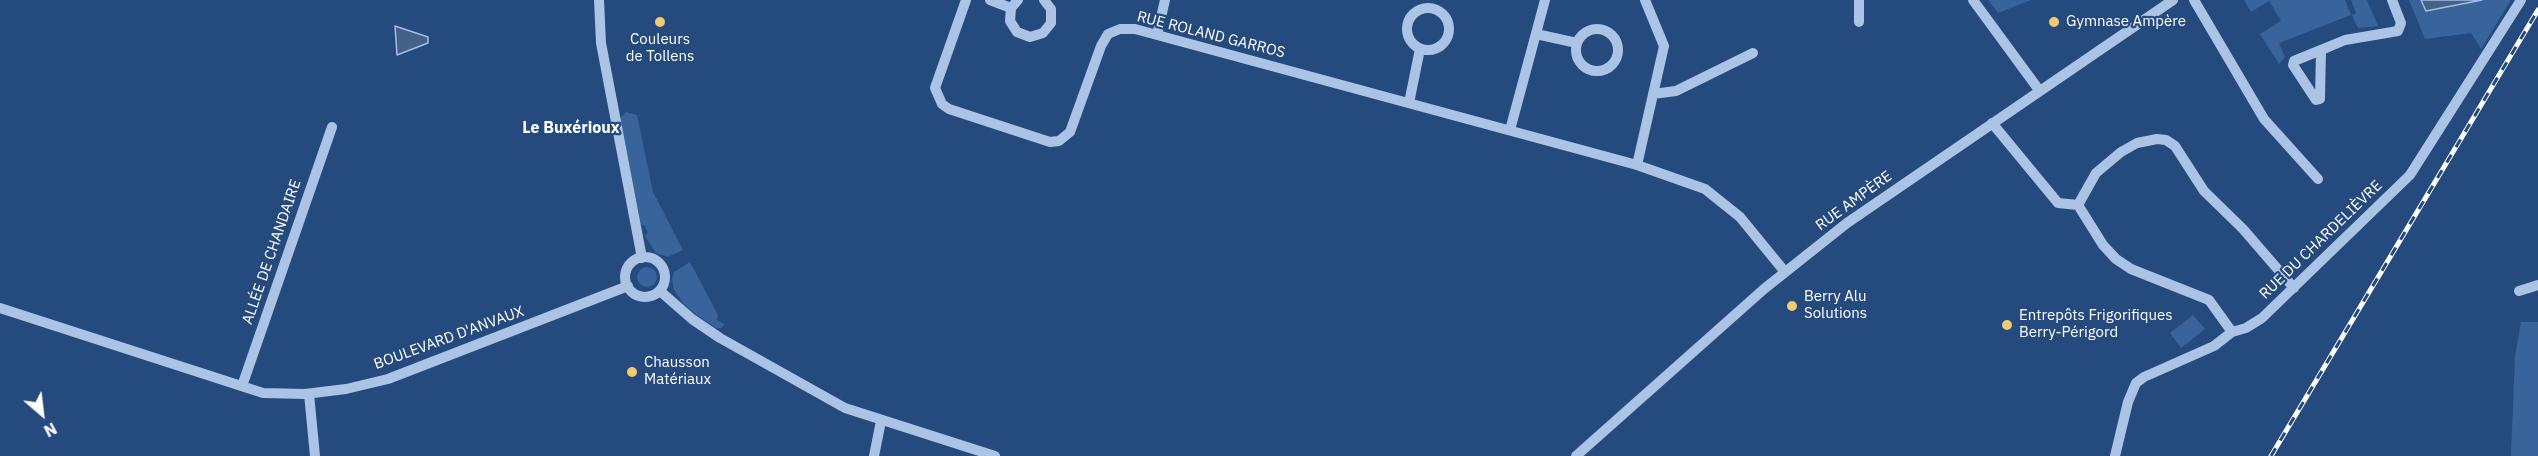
<!DOCTYPE html>
<html>
<head>
<meta charset="utf-8">
<style>
  body { margin:0 }
  #map { position:relative; width:2538px; height:456px; overflow:hidden; background:#254a7e; font-family:"IBM Plex Sans",sans-serif }
  canvas { display:block }
  .north { position:absolute; left:12px; top:384px; width:60px; height:60px; -webkit-text-stroke:4px #254a7e; paint-order:stroke; rotate:152deg; font-size:16px; font-weight:700; line-height:24px; text-align:center; color:#fff }
  .north::after { content:''; display:block; margin:auto; width:21px; height:27px; background:#fff; clip-path:polygon(50% 0,100% 100%,50% 72%,0 100%) }
</style>
</head>
<body>
<div id="map">
<canvas width="2538" height="456"></canvas>
<div class="north">N</div>
</div>
<script>
const c = document.querySelector('canvas').getContext('2d');
c.lineJoin = 'round';
function fillPath(path, color) { c.fillStyle = color; c.fill(path, 'evenodd'); }
const shape = rows => new Path2D(rows.map(r => 'M' + r).join(''));
function strokePath(path, color, width, dash) { c.strokeStyle = color; c.lineWidth = width; c.lineCap = dash ? 'butt' : 'round'; c.setLineDash(dash || []); c.stroke(path); }
function drawText(font, color, halo, rows, align = 'center') {
  c.font = font + ' "IBM Plex Sans",sans-serif'; c.lineWidth = 4.5; c.setLineDash([]); c.textBaseline = 'middle'; c.strokeStyle = halo; c.fillStyle = color; for (const [text, x, y, turn = 0] of rows) {
    c.save(); c.translate(x, y); c.rotate((+turn || 0) * Math.PI / 180); c.textAlign = isNaN(turn) ? turn : align; if (halo) c.strokeText(text, 0, 0); c.fillText(text, 0, 0); c.restore();
  }
}
const green = shape([
  [1988,0,2031,0,1998,13],
  [2244,0,2345,0,2351,15,2279,43,2285,57,2279,64,2260,34,2281,21,2269,1,2251,12],
  [2351,0,2367,0,2378,26,2358,28,2352,15,2356,13],
  [2409,0,2511,0,2481,49,2471,33,2425,39],
  [626,112,637,115,653,192,683,250,668,257,656,253,645,236,648,233,645,226,641,224,620,118],
  [690,262,718,315,717,320,724,324,722,328,716,328,694,313,683,303,674,290,672,279,674,272],
  '637 277a10 10 0 1 1 20 0a10 10 0 1 1-20 0Z',
  [2193,315,2205,329,2181,348,2170,333],
  [2521,322,2538,322,2538,456,2511,456,2515,356]
]);
const water = shape([
  [2421,0,2482,0,2426,11,2421,0],
  [395,26,428,37,428,43,397,55,395,26]
]);
const minor = shape([
  [599,0,601,43,642,258],
  [966,0,935,88,942,104,949,109,1050,142,1059,141,1070,132,1101,46,1108,34,1120,29,1135,29,1637,165,1705,189,1740,217,1785,272],
  [990,0,1011,8],
  [1018,0,1011,8,1010,21,1017,32,1030,37,1043,33,1051,23,1051,9,1044,0],
  [1973,0,2039,90],
  [2194,0,2264,119,2318,179],
  '1407 29a21 21 0 1 1 42 0a21 21 0 1 1-42 0Z',
  [1859,22,1859,0],
  '1576 50a21 21 0 1 1 42 0a21 21 0 1 1-42 0Z',
  [1536,34,1577,43],
  [1157,35,1165,0],
  [2321,50,2320,99,2316,100,2293,65,2294,61,2321,50,2345,40,2398,31,2401,23,2392,0],
  [1653,94,1676,91,1753,53],
  [1409,103,1420,49],
  [1992,123,2058,203,2078,205],
  [1510,130,1545,0],
  [1637,165,1664,46,1645,0],
  '625 277a20 20 0 1 1 40 0a20 20 0 1 1-40 0Z',
  [660,291,692,319,720,338,845,408,995,456],
  [2519,291,2538,285],
  [0,308,263,393,305,394,346,389,388,379,628,286],
  [2232,332,2209,300,2131,269,2116,259,2103,245,2078,205,2096,173,2121,152,2137,143,2157,139,2166,140,2175,146,2204,191,2243,229,2294,288],
  [242,386,332,127],
  [309,394,315,456],
  [874,456,881,421],
  [1576,456,1764,289,1847,223,2173,0],
  [2115,456,2128,402,2136,383,2144,377,2214,346,2232,332,2246,328,2262,318,2410,175,2521,0]
]);
const rail = shape([
  [2271,456,2538,10]
]);
const markers = [
  [660,22,6,"#efcc70"],
  [2054,22,6,"#efcc70"],
  [1792,306,6,"#efcc70"],
  [2007,325,6,"#efcc70"],
  [632,372,6,"#efcc70"]
];
const poiNames = [
  ["Gymnase Ampère",2066,22],
  ["Couleurs",660,40,"center"],
  ["de Tollens",660,57,"center"],
  ["Berry Alu",1804,297],
  ["Solutions",1804,314],
  ["Entrepôts Frigorifiques",2019,316],
  ["Berry-Périgord",2019,333],
  ["Chausson",644,363],
  ["Matériaux",644,380]
];
const streetNames = [
  ["RUE ROLAND GARROS",1211,35,14],
  ["RUE AMPÈRE",1854,201,-36],
  ["RUE DU CHARDELIÈVRE",2321,240,-44],
  ["ALLÉE DE CHANDAIRE",272,252,-71],
  ["BOULEVARD D'ANVAUX",449,338,-20]
];
const neighbourhoodNames = [
  ["Le Buxérioux",571,128]
];
fillPath(green, '#39649b');
fillPath(water, '#466186');
strokePath(water, '#9fbfe6', 1.5);
strokePath(minor, '#abc4e5', 10);
strokePath(rail, '#fff', 5);
strokePath(rail, '#254a7e', 3, [9]);
for (const [x, y, r, color] of markers) { const dot = new Path2D(); dot.arc(x, y, r, 0, 2 * Math.PI); c.fillStyle = color; c.fill(dot); strokePath(dot, '#254a7e', 2); }
drawText('15px', '#fff', '#254a7e', poiNames, 'left');
drawText('15px', '#fff', '#254a7e', streetNames);
drawText('bold 16px', '#fff', '#254a7e', neighbourhoodNames);
</script>
</body>
</html>
